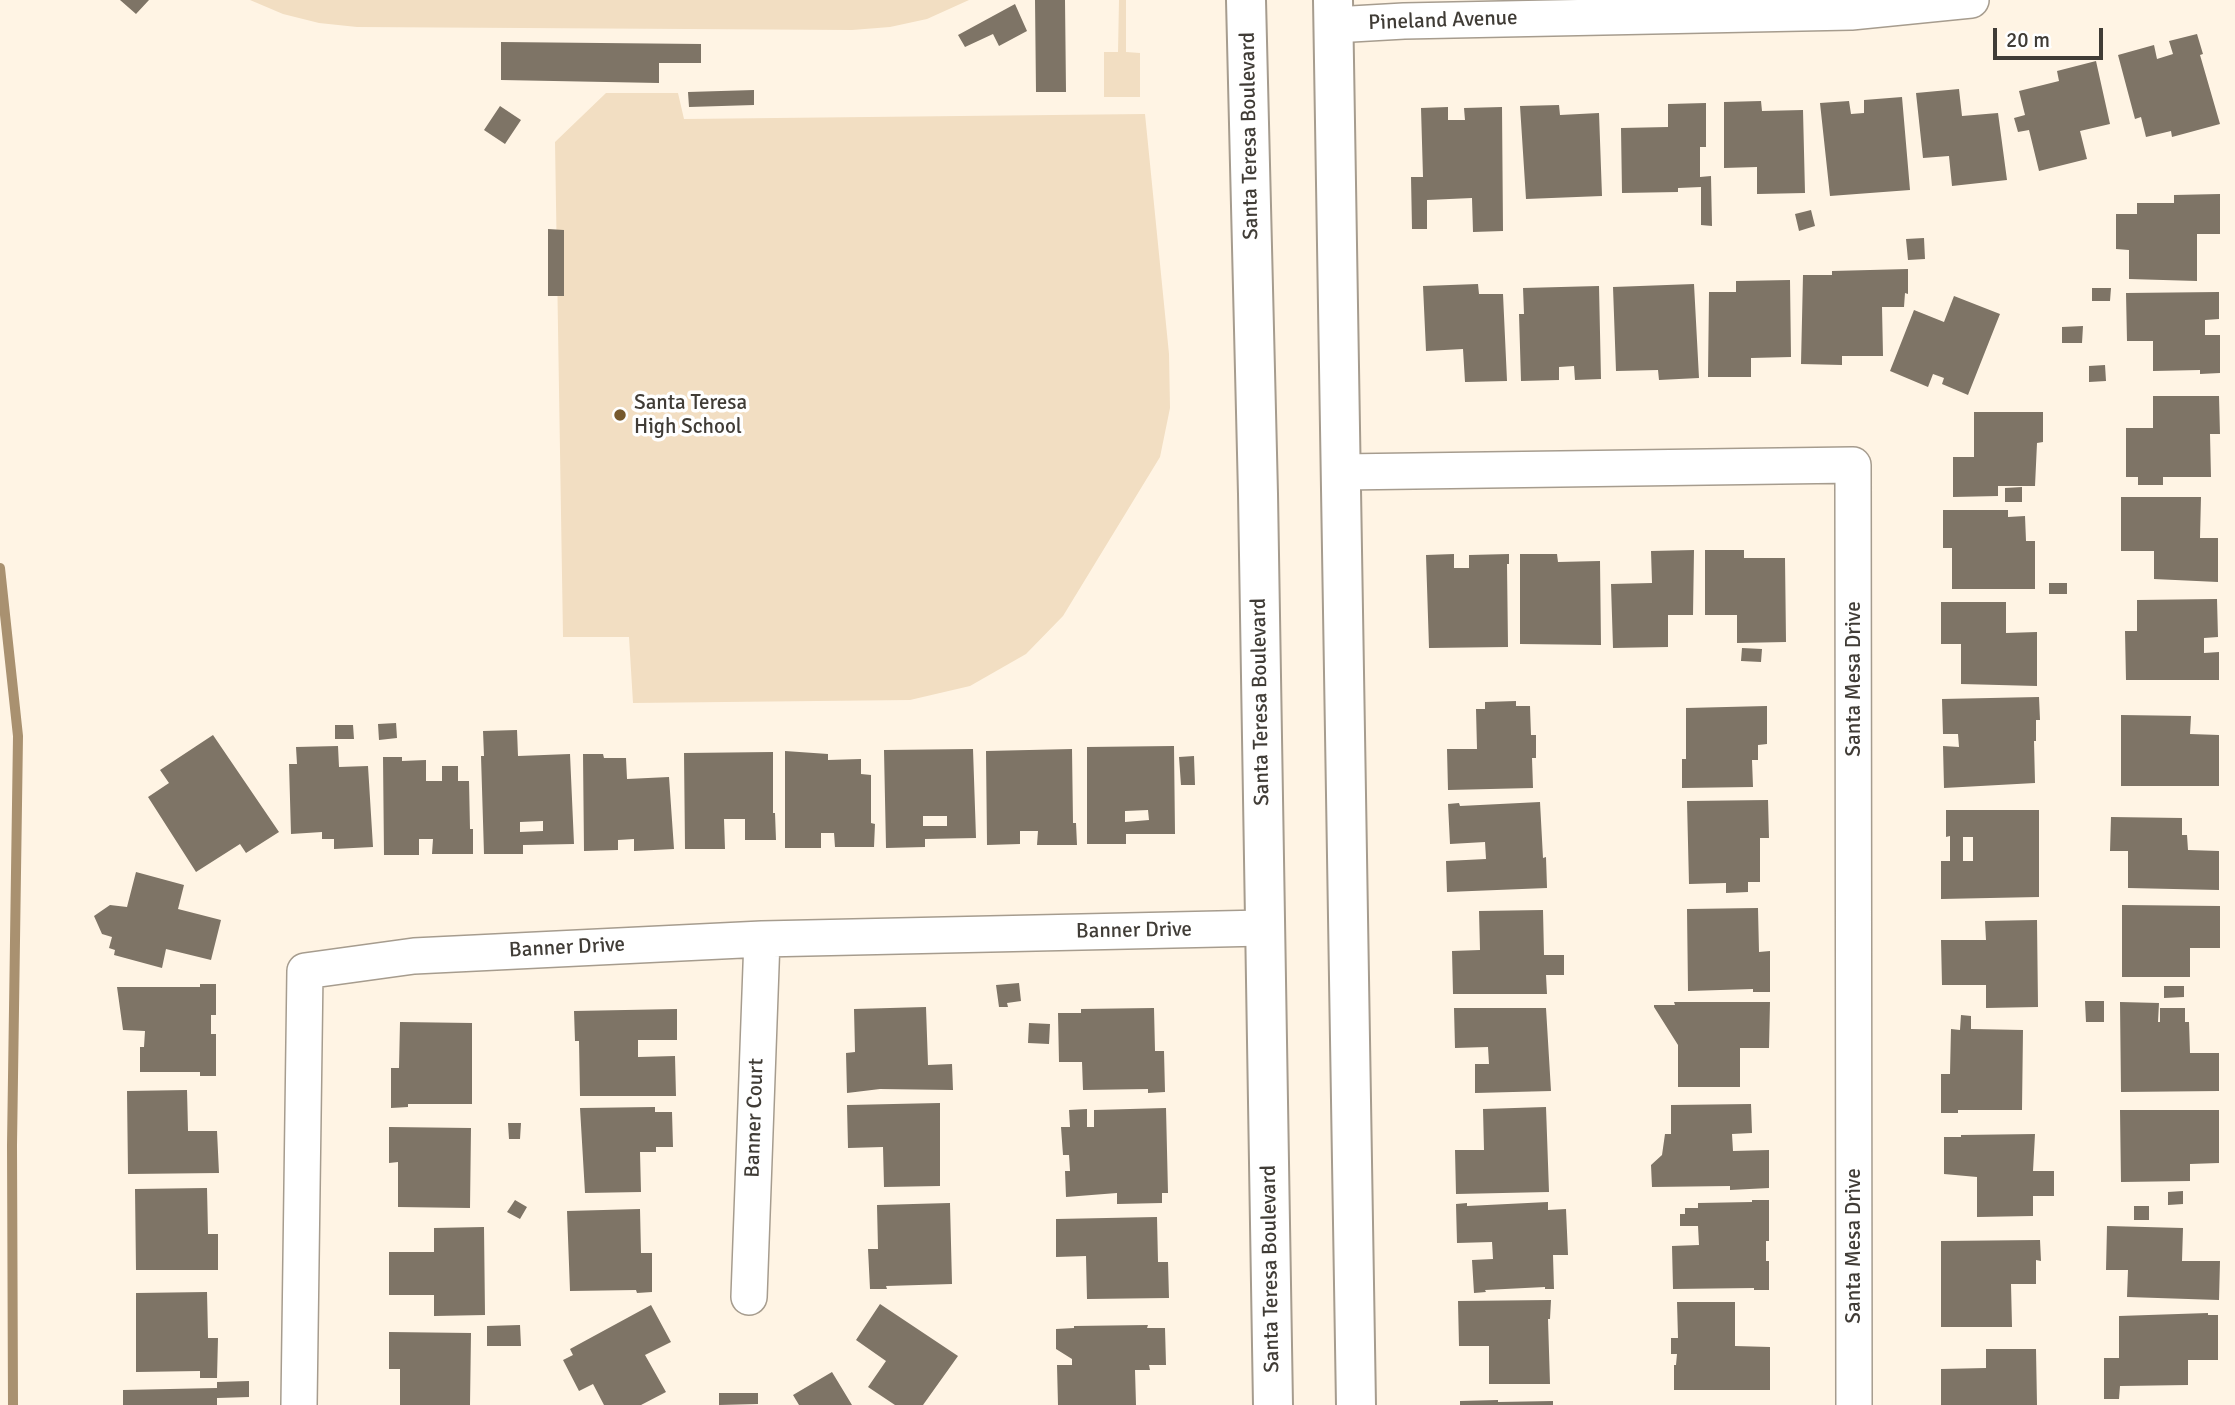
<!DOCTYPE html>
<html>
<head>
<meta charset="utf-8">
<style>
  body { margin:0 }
  #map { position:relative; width:2235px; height:1405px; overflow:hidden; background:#fff4e4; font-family:Signika,sans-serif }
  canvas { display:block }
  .scale { position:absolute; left:1993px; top:28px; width:110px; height:32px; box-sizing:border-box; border:4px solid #403c36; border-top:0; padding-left:9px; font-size:21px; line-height:24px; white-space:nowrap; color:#403c36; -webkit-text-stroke:5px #fff; paint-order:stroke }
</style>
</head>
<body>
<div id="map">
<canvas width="2235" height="1405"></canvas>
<div class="scale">20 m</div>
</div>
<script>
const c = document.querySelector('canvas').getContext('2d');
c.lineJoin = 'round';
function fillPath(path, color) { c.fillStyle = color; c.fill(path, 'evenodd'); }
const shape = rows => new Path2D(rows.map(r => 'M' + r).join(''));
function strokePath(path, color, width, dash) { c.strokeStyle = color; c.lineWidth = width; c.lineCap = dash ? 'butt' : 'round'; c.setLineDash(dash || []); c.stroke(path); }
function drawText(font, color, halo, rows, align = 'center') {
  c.font = font + ' Signika,sans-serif'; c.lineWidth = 7; c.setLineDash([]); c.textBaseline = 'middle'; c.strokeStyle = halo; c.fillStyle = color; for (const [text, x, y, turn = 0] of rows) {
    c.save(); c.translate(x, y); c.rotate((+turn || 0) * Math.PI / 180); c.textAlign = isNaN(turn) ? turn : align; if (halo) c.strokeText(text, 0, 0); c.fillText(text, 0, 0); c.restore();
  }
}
const green = shape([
  [250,0,969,0,927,19,890,27,852,30,357,27,319,23,283,14],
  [1119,0,1126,0,1126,52,1140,53,1140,97,1104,97,1104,52,1118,52],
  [606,93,678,93,684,119,1145,114,1169,354,1170,408,1160,457,1063,616,1026,654,970,686,910,700,633,703,629,637,563,637,555,142]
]);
const stream = shape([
  [0,568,18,736,12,1145,13,1405]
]);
const building = shape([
  [120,0,149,0,136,14],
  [1035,0,1065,0,1066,92,1036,92],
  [1015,4,1027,31,999,46,993,34,965,47,958,35],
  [2197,34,2203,54,2200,55,2220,124,2172,137,2171,131,2146,137,2141,117,2135,119,2118,55,2154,45,2157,59,2173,54,2169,41],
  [501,42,701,44,701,63,659,63,659,83,501,80],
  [2096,61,2110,124,2080,131,2087,159,2039,171,2029,130,2018,132,2014,118,2025,115,2019,91,2059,81,2057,71],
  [1959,89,1962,116,1998,113,2007,180,1952,186,1949,156,1923,158,1916,93],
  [754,90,754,105,689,107,688,92],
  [1902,97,1910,190,1830,196,1820,103,1849,101,1851,114,1864,113,1864,100],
  [1761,101,1762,111,1803,110,1805,193,1757,194,1757,167,1724,168,1724,102],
  [1706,103,1706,147,1700,147,1700,177,1711,176,1712,226,1701,225,1701,187,1678,188,1678,192,1622,193,1621,128,1668,127,1668,104],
  [1559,105,1560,115,1599,113,1602,196,1526,199,1520,106],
  [500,106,521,120,505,144,484,130],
  [1448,107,1448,120,1465,120,1464,108,1502,107,1503,231,1473,232,1472,198,1427,200,1427,229,1412,229,1411,177,1423,177,1421,108],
  [2220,194,2220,234,2197,234,2197,281,2129,279,2129,250,2116,249,2116,214,2137,214,2137,203,2174,203,2174,195],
  [1811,210,1815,226,1799,231,1795,214],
  [548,229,564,230,564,296,548,296],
  [1924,238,1925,259,1908,260,1906,239],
  [1908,269,1908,294,1905,293,1904,307,1882,307,1883,356,1842,356,1842,365,1801,364,1803,275,1832,275,1832,271],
  [1790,280,1791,357,1751,358,1751,377,1708,377,1709,292,1736,292,1736,281],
  [1478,284,1479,294,1503,294,1507,381,1465,382,1463,349,1426,351,1423,286],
  [1694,284,1699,378,1659,380,1658,370,1616,371,1613,287],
  [1599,286,1601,379,1575,380,1574,366,1559,367,1559,380,1521,381,1519,314,1524,314,1523,288],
  [2092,288,2111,288,2110,301,2092,301],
  [2219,292,2219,319,2205,320,2205,335,2220,335,2220,373,2200,374,2200,370,2153,371,2153,341,2127,341,2126,293],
  [1954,296,2000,314,1968,395,1942,384,1944,378,1933,374,1928,387,1890,371,1914,310,1944,322],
  [2083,326,2082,343,2062,343,2062,327],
  [2105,365,2106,381,2089,382,2089,366],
  [2153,396,2219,396,2220,434,2210,434,2211,477,2163,477,2163,485,2138,485,2138,477,2126,477,2126,428,2153,428],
  [1974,412,2043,412,2043,442,2037,443,2035,486,1998,486,1998,496,1953,497,1953,457,1974,457],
  [2022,487,2022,502,2005,502,2005,488],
  [2121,497,2201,497,2200,538,2218,538,2218,582,2154,579,2154,551,2121,551],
  [1943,510,2008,510,2008,517,2025,516,2026,541,2035,541,2035,589,1952,589,1952,548,1943,548],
  [1694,550,1693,615,1668,615,1668,647,1613,648,1611,584,1652,583,1651,551],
  [1705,550,1744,550,1744,558,1785,558,1786,642,1737,643,1737,615,1705,615],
  [1454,554,1454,568,1469,568,1469,555,1509,554,1509,564,1507,564,1508,647,1429,648,1426,555],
  [1520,554,1557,554,1558,562,1600,561,1601,645,1520,644],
  [2049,583,2067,583,2067,594,2049,594],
  [2217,599,2218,637,2204,638,2204,653,2219,652,2219,680,2126,680,2125,631,2137,631,2137,600],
  [1941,602,2006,602,2006,633,2037,632,2037,686,1961,684,1961,644,1941,644],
  [1742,648,1762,649,1761,662,1741,661],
  [2039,697,2040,720,2036,720,2036,741,2034,741,2035,783,1944,788,1943,746,1959,747,1958,734,1943,734,1942,699],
  [1516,701,1516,706,1530,706,1531,735,1536,735,1536,758,1532,758,1533,788,1448,790,1447,749,1477,749,1476,709,1485,709,1485,702],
  [1767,706,1767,744,1758,745,1758,760,1752,760,1753,787,1682,788,1682,759,1686,759,1686,708],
  [2121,715,2191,716,2190,734,2219,735,2219,786,2121,786],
  [396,723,397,738,379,740,378,724],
  [335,725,353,725,354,739,335,739],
  [517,730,518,756,570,754,574,844,523,845,523,854,484,854,481,756,484,756,483,731],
  [543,821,543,831,520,832,520,822],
  [213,735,279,832,246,853,240,844,196,872,148,797,169,783,160,770],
  [338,746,339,767,368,766,373,847,334,849,334,839,322,839,322,832,291,834,289,764,297,764,296,747],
  [1174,746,1175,834,1126,834,1126,844,1087,844,1087,747],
  [1148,810,1149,820,1125,822,1125,811],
  [973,749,976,838,925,839,925,847,886,848,884,750],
  [923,816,947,816,947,826,923,826],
  [1072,749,1073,823,1076,823,1077,845,1037,845,1038,831,1020,831,1020,844,987,845,986,751],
  [785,751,828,754,828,760,861,759,861,774,871,775,871,823,875,824,874,847,835,847,834,833,821,833,821,848,785,848],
  [773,752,773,813,775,813,776,840,745,840,745,819,724,819,725,849,685,849,684,753],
  [583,754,603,754,604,758,626,758,627,779,669,777,674,849,634,851,634,839,618,840,618,850,584,851],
  [1194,756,1195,785,1181,785,1179,757],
  [383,757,402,757,402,761,426,760,426,781,442,781,442,766,458,766,458,781,469,781,470,829,473,829,473,854,432,854,433,839,419,839,419,855,384,855],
  [1768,800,1769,838,1760,838,1760,882,1748,882,1748,892,1726,893,1726,883,1689,884,1687,801],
  [1540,802,1543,858,1546,857,1547,888,1447,892,1446,861,1486,859,1485,842,1450,844,1448,804,1459,803,1460,806],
  [1946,810,2039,810,2039,897,1941,899,1941,861,1950,861,1950,836,1946,837],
  [1963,837,1973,837,1973,861,1963,861],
  [2111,817,2182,818,2182,835,2187,835,2188,850,2219,851,2219,890,2128,888,2128,851,2110,851],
  [136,872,184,885,178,909,221,920,211,960,166,949,162,968,114,955,115,950,109,948,112,937,102,934,94,916,110,905,127,907],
  [2122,905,2220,906,2220,948,2190,948,2190,977,2122,977],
  [1758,908,1759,952,1770,951,1770,992,1753,992,1753,989,1688,991,1687,909],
  [1543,910,1544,955,1564,955,1564,975,1546,975,1547,994,1453,994,1452,951,1480,950,1479,911],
  [2037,920,2038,1007,1986,1008,1986,985,1942,985,1941,940,1986,940,1985,921],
  [1019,983,1021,1001,1007,1003,1008,1007,999,1007,996,985],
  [200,984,216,984,216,1015,211,1015,211,1034,216,1034,216,1076,200,1076,200,1072,140,1072,140,1047,144,1047,145,1031,123,1030,117,987,200,987],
  [2164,986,2184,986,2184,997,2164,998],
  [2085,1001,2104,1001,2104,1022,2086,1022],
  [1674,1002,1770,1002,1769,1048,1740,1048,1740,1087,1678,1087,1678,1045,1654,1007,1654,1005,1675,1005],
  [2120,1002,2159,1003,2158,1022,2160,1022,2160,1008,2185,1008,2185,1022,2189,1022,2190,1053,2219,1053,2219,1091,2121,1092],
  [926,1007,928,1065,952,1064,953,1090,880,1089,847,1093,846,1053,855,1052,854,1009],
  [1154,1008,1155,1051,1164,1051,1165,1092,1148,1093,1148,1089,1083,1090,1082,1062,1059,1062,1058,1013,1081,1013,1081,1009],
  [1454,1008,1546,1008,1551,1091,1475,1093,1475,1064,1489,1064,1488,1047,1455,1048],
  [677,1009,677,1040,638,1040,638,1057,675,1056,676,1096,580,1096,579,1041,575,1041,574,1011],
  [1961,1015,1971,1016,1971,1029,2023,1030,2022,1110,1958,1110,1958,1113,1941,1113,1941,1074,1950,1074,1951,1029,1960,1030],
  [400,1022,472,1023,472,1104,408,1104,408,1107,391,1108,391,1068,399,1068],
  [1029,1023,1050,1024,1049,1044,1028,1043],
  [187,1090,188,1131,217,1131,219,1173,128,1174,127,1091],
  [940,1103,940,1186,884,1187,883,1147,848,1148,847,1105],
  [1751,1104,1752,1133,1732,1134,1733,1151,1769,1150,1769,1188,1730,1190,1730,1186,1652,1187,1651,1165,1662,1155,1665,1134,1671,1134,1671,1105],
  [655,1107,655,1112,672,1112,673,1147,656,1147,656,1152,640,1152,641,1192,585,1193,580,1108],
  [1546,1107,1549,1192,1456,1194,1455,1150,1484,1150,1483,1109],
  [1166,1108,1168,1193,1162,1193,1162,1203,1117,1204,1117,1193,1066,1197,1065,1171,1070,1171,1069,1155,1063,1155,1061,1127,1070,1127,1069,1110,1087,1109,1087,1127,1094,1127,1094,1110],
  [2120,1110,2219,1110,2219,1163,2190,1164,2190,1181,2121,1182],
  [508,1123,521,1123,520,1139,509,1139],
  [389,1127,471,1128,470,1208,398,1207,398,1162,389,1163],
  [2035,1134,2033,1171,2054,1171,2054,1196,2033,1196,2033,1216,1977,1217,1977,1177,1944,1174,1944,1137,1961,1137,1961,1135],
  [207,1188,208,1234,218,1234,218,1270,136,1270,135,1189],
  [2183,1191,2183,1204,2168,1205,2168,1192],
  [515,1200,527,1207,520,1219,507,1212],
  [1752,1200,1769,1200,1769,1241,1766,1241,1766,1261,1769,1261,1769,1290,1754,1290,1754,1288,1673,1289,1672,1246,1699,1245,1698,1226,1680,1226,1680,1214,1685,1214,1685,1208,1698,1208,1698,1203,1752,1202],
  [1548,1202,1548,1210,1566,1209,1568,1255,1553,1255,1554,1289,1545,1289,1545,1287,1485,1290,1486,1292,1474,1293,1472,1260,1493,1259,1492,1242,1457,1243,1456,1204,1467,1203,1467,1206],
  [950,1203,952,1284,886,1286,887,1289,870,1289,868,1249,878,1249,877,1205],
  [2134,1206,2149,1206,2149,1220,2134,1220],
  [640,1209,641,1253,652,1253,652,1292,637,1293,636,1290,570,1291,567,1211],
  [1157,1217,1158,1262,1168,1262,1169,1298,1087,1299,1086,1256,1056,1257,1056,1219],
  [2107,1226,2183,1228,2182,1261,2220,1261,2219,1300,2127,1297,2128,1270,2106,1270],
  [484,1227,485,1315,434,1316,434,1295,389,1295,389,1252,434,1252,434,1228],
  [2040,1240,2041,1261,2036,1260,2036,1284,2011,1284,2012,1327,1941,1327,1941,1241],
  [207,1292,208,1338,218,1338,217,1378,200,1378,200,1371,136,1372,136,1293],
  [1551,1300,1550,1319,1548,1319,1550,1384,1489,1384,1489,1346,1459,1346,1458,1301],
  [1677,1302,1735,1302,1735,1346,1770,1347,1770,1390,1674,1390,1674,1365,1676,1365,1677,1354,1671,1354,1671,1338,1678,1338],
  [880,1304,958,1356,923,1405,895,1405,868,1387,886,1361,856,1340],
  [651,1305,671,1342,645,1355,666,1392,641,1405,604,1405,593,1384,579,1391,563,1360,573,1355,570,1349],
  [2208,1313,2208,1315,2218,1315,2218,1360,2188,1360,2188,1385,2120,1386,2119,1399,2104,1399,2104,1358,2119,1358,2119,1316],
  [520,1325,521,1346,487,1346,487,1326],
  [1148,1325,1147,1328,1165,1328,1166,1365,1149,1365,1150,1370,1135,1370,1136,1405,1058,1405,1057,1365,1072,1365,1072,1359,1056,1349,1056,1329,1074,1328,1074,1326],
  [389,1332,471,1333,470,1405,400,1405,400,1369,389,1369],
  [1986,1349,2036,1349,2037,1405,1941,1405,1941,1369,1986,1368],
  [832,1372,852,1405,799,1405,793,1395],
  [249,1381,249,1397,217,1398,217,1405,123,1405,123,1390,217,1388,217,1382],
  [719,1393,758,1393,758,1404,719,1405],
  [1498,1400,1498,1402,1553,1401,1553,1405,1460,1405,1460,1401]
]);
const street = shape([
  [1334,25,1404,21,1851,12,1971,0],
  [1341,472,1853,465,1854,1405],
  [749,1297,762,939],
  [299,1405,305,971,414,956,762,939,1264,928]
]);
const secondary = shape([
  [1246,0,1258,494,1273,1405],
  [1333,0,1356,1405]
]);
const markers = [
  [620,415,7,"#76592d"]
];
const streetNames = [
  ["Pineland Avenue",1443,21,-2],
  ["Santa Teresa Boulevard",1250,136,-91],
  ["Santa Mesa Drive",1854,679,-90],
  ["Santa Teresa Boulevard",1261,702,-91],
  ["Banner Drive",1134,931,-1],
  ["Banner Drive",567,948,-3],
  ["Banner Court",755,1118,-88],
  ["Santa Mesa Drive",1854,1246,-90],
  ["Santa Teresa Boulevard",1271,1269,-91]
];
const poiNames = [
  ["Santa Teresa",634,403],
  ["High School",634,427]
];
fillPath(green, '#f2dec2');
strokePath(stream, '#a99170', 10);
fillPath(building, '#7e7466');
strokePath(street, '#a69c8e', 38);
strokePath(secondary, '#a69c8e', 42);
strokePath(street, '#fff', 35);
strokePath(secondary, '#fff', 38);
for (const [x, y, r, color] of markers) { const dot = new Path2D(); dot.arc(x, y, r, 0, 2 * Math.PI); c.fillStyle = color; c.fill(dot); strokePath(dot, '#fff', 2.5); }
drawText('21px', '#403c36', '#fff', streetNames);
drawText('21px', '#403c36', '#fff', poiNames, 'left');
</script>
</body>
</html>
